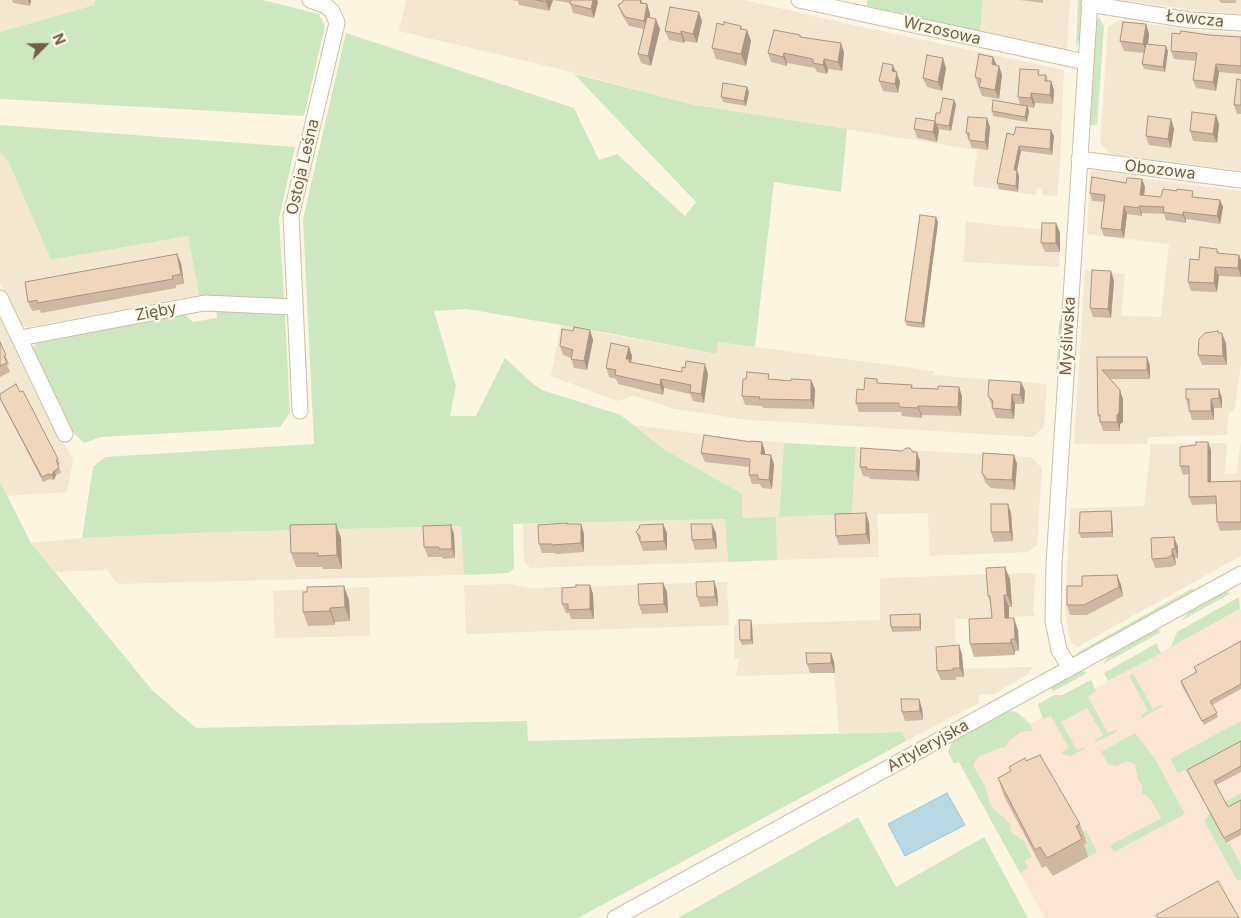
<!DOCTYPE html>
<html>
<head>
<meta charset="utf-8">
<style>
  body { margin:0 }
  #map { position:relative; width:1241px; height:918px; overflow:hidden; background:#fbf5e2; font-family:Inter,sans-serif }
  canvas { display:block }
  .north { position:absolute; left:20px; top:20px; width:50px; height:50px; -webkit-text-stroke:4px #fff8e8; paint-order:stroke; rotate:67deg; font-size:14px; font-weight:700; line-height:20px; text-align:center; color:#725d49 }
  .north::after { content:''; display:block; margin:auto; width:18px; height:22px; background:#725d49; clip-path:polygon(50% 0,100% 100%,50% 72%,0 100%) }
</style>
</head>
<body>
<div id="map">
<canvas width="1241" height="918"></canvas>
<div class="north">N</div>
</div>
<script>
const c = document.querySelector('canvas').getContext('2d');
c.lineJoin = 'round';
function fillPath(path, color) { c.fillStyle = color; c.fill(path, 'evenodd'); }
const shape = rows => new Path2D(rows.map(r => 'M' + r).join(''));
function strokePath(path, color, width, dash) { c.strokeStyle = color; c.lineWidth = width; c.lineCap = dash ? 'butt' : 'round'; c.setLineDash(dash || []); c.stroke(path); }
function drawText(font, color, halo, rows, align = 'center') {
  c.font = font + ' Inter,sans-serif'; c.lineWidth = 4.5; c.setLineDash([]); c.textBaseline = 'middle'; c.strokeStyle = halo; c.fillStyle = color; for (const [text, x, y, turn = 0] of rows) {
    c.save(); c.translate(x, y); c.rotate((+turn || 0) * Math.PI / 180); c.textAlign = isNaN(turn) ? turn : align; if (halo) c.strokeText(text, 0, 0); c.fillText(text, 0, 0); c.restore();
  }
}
const residential = shape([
  [0,0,95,0,94,5,0,32],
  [406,0,744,0,853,25,1064,70,1060,163,1057,197,1043,195,1042,188,1037,188,1036,195,973,186,977,150,695,105,547,66,399,31],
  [983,0,1070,0,1067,50,980,32],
  [1121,0,1241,0,1241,14,1210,12],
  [1119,20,1202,31,1241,34,1241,171,1182,163,1182,165,1111,154,1100,143,1108,27],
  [0,152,9,163,51,260,188,236,199,295,29,327,20,325,0,283],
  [1100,170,1136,175,1136,178,1241,191,1241,364,1235,408,1229,414,1227,435,1148,437,1147,444,1074,444,1085,270,1125,274,1121,316,1161,317,1169,244,1087,234,1090,171],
  [966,222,1060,231,1059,267,963,262],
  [0,314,31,383,73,460,67,492,7,496,0,482],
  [561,325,715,354,718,342,934,371,934,375,1047,384,1044,427,1033,437,785,422,748,420,669,408,669,407,634,396,617,401,551,376],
  [633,425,747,440,784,442,779,517,852,514,856,447,1031,457,1042,468,1037,545,1028,552,929,556,928,513,877,514,879,557,777,560,776,518,742,518,742,494,662,448],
  [1225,443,1227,444,1225,474,1236,473,1241,443,1241,556,1077,647,1072,643,1069,636,1065,606,1070,508,1144,506,1151,444],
  [726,519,728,562,530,568,524,561,523,524],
  [462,526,464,575,118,584,107,570,55,572,31,543,82,538,221,532],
  [1029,573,1036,576,1033,609,1035,616,955,619,957,669,1033,667,1028,674,994,694,978,695,979,703,906,741,901,732,839,733,834,673,736,676,739,659,734,659,734,625,880,620,880,578],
  [727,582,729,625,466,634,464,585,510,584,531,588],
  [369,587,370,636,275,638,273,591]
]);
const commercial = shape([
  [1241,609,1241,918,1045,918,958,761,963,746,1020,715,1030,724]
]);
const green = shape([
  [95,0,262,0,319,14,325,26,304,116,0,99,0,32,94,5],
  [867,0,983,0,980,32,867,6],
  [1078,0,1082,0,1079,39,1076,47],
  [1099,17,1104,26,1097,125,1087,126,1095,21],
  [346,33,574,108,599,160,617,154,685,216,696,202,574,74,695,105,847,129,841,192,774,182,755,347,718,342,716,354,608,333,467,309,434,311,456,386,450,416,476,416,505,358,532,383,542,390,621,415,662,448,742,494,742,518,776,517,777,560,728,562,725,519,513,524,514,568,509,573,464,575,461,526,221,532,82,538,93,467,105,457,314,444,303,219],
  [0,125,295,147,279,218,284,298,273,302,199,295,188,236,51,260,9,163,0,152],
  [216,310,285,315,290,413,280,427,101,437,84,443,72,431,31,352,38,340,183,313,193,322,217,318],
  [1059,320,1063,322,1060,371,1056,373],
  [784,443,856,447,852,514,779,517],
  [0,482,31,543,153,691,196,728,527,721,528,741,902,732,906,741,578,918,0,918],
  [1191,589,1194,589,1192,593,1083,653,1077,653],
  [1225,592,1231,593,1181,621,1192,609],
  [1239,597,1240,609,1171,647,1177,632],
  [1156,629,1161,632,1103,664,1110,654],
  [1157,643,1157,645,1161,653,1108,681,1104,673],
  [1084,671,1087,673,1054,691,1051,689,1051,687,1079,672],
  [1133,673,1153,709,1160,705,1163,706,1142,718,1141,715,1148,711,1129,676],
  [1091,680,1096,691,1088,697,1108,733,1116,729,1117,732,1095,742,1095,740,1103,735,1087,708,1061,722,1077,750,1084,747,1086,748,1071,756,1062,754,1062,752,1069,748,1051,716,1044,719,1042,717,1038,704,1054,695,1062,695],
  [1008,711,1016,712,1020,715,1030,724,1033,731,1021,732,1009,741,1006,747,1000,748,978,757,974,763,974,767,985,786,990,804,994,810,1006,819,1007,822,1012,824,1010,828,1011,832,1024,841,1032,857,1025,861,1028,868,1020,873,959,762,954,764,948,752,952,742],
  [1241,721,1241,747,1189,774,1186,769,1178,773,1170,759],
  [1135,733,1154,757,1185,814,1114,852,1110,845,1161,818,1151,800,1147,796,1142,794,1143,786,1138,780,1135,764,1127,761,1116,766,1108,764,1101,752],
  [1241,793,1241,805,1214,820,1227,845,1230,844,1241,865,1241,880,1237,880,1204,821,1212,809],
  [858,817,896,887,984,837,1028,918,678,918],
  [1086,830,1097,852,1088,857,1080,845,1088,842,1082,833]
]);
const water = shape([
  [947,793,965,825,905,856,888,824,947,793]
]);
const minor = shape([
  [799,0,1085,62],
  [1089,4,1189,20,1241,23],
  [1079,159,1241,180],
  [0,298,65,434],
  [20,338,204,303,294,307],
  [300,411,291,216,337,23,332,11,326,6,310,0],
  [1070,668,1059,650,1053,621,1054,564,1090,0],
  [615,918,1241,574]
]);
const wall = shape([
  [12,0,31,0,30,6,13,3],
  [511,0,553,0,549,11,519,5,518,1],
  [553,0,597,0,598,2,594,18,573,13,570,3],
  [623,0,641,0,643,3,647,4,650,14,650,18,660,29,651,66,641,63,638,54,644,29,629,26,622,15,618,5,623,2],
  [1020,0,1043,0,1043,3],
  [1219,0,1236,0,1236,3,1221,3],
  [702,21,697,43,685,41,684,43,669,40,665,31],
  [1146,24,1149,34,1148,44,1168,51,1165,72,1144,69,1142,64,1144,53,1124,51,1120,41],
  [724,25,741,26,742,29,747,30,751,41,746,66,716,59,712,48],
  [1180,34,1241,37,1241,74,1219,72,1216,91,1196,88,1193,80,1196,61,1174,59,1171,51],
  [800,35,802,37,844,52,842,71,828,69,827,74,817,72,815,68,787,63,787,66,771,62,768,53],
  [993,57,996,65,999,66,1002,75,999,99,982,96,975,77],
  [946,68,942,91,927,87,923,78],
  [896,72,897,72,900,82,898,93,883,91,879,81],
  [1040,75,1046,75,1048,81,1051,81,1054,90,1053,104,1035,103,1034,108,1028,107,1029,111,1027,122,993,116,992,111,1020,105,1018,97],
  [1241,80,1241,114,1237,114,1234,105],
  [747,87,749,92,746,106,723,102,721,97],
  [956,104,951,131,938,129,939,130,937,142,917,138,914,129,935,121,940,113],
  [1216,115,1219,124,1217,143,1193,141,1190,131],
  [1171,119,1174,129,1171,148,1149,145,1146,136],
  [990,127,988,150,972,148,966,133],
  [1014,135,1054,136,1052,155,1021,151,1017,170,1019,176,1018,192,999,189,997,183],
  [1142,179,1145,187,1144,196,1161,197,1195,197,1220,200,1223,207,1220,224,1186,219,1186,223,1166,220,1164,214,1142,213,1142,216,1127,214,1124,238,1104,236,1101,228,1104,202,1092,201,1090,193,1126,183],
  [938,222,924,328,907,326,905,321],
  [1056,223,1060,233,1060,252,1045,252,1041,243],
  [1217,249,1219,253,1241,260,1241,277,1219,276,1217,292,1191,291,1188,282,1199,260],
  [181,263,184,284,176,285,176,288,41,313,40,310,32,311,28,302],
  [1111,271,1114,281,1111,318,1093,317,1090,308],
  [590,330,593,340,587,370,574,368,571,358,563,355,560,346,573,331],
  [1218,331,1219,333,1226,343,1227,365,1202,365,1198,355],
  [0,342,9,364,7,365,10,372,0,377],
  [629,347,632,356,631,362,682,372,708,374,704,403,693,401,690,394,664,388,663,395,618,384,616,379,609,377,606,368],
  [1097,357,1147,357,1150,366,1150,379,1110,379,1123,399,1123,422,1120,424,1120,431,1103,431,1098,415],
  [771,379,791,381,811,380,815,389,814,409,763,408,762,406,745,405,742,396],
  [878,383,912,385,913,388,938,389,959,387,962,396,961,416,922,415,922,418,902,416,901,412,859,412,856,403],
  [1025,391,1024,404,1015,404,1014,419,996,418,992,408,992,406,988,396],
  [20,392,58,459,60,464,58,465,61,473,56,475,54,480,50,479,43,482,0,399,0,394],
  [1222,398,1222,408,1214,408,1214,420,1192,420,1186,399],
  [1211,450,1211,482,1241,481,1241,530,1220,531,1217,522,1216,504,1192,505,1189,497,1189,474,1183,475,1180,466],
  [765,451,765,455,774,464,772,489,762,488,760,484,752,484,749,475,749,467,705,462,701,453],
  [902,451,917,452,920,461,919,481,870,479,869,477,863,476,860,467],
  [1014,455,1017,464,1015,490,991,488,985,482,982,473],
  [866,513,869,523,870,544,839,545,836,536],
  [1011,513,1013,541,994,542,991,532],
  [1112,515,1113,537,1081,538,1079,533],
  [567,523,568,524,581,524,584,534,584,552,556,554,555,553,542,553,539,544],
  [663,524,667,533,667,550,643,551,636,532],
  [712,524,716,533,717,549,695,550,692,540],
  [454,534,455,558,443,559,442,557,428,557,424,547],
  [1174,537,1178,547,1178,558,1175,558,1176,565,1170,567,1155,568,1152,559],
  [341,538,342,569,323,569,322,567,296,567,291,553],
  [1117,575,1121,585,1123,596,1087,615,1070,615,1067,605,1082,586],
  [1010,579,1012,607,1009,607,1009,618,1018,630,1019,651,1015,651,1015,655,974,657,970,644,992,618,991,606,988,596],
  [714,581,717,590,718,606,700,607,697,597],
  [663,583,667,592,668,613,642,614,639,605],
  [590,585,593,594,594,619,571,619,569,613,566,613,562,604,576,587],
  [349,600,350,621,335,622,335,625,308,626,303,612],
  [921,619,921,631,892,632,891,627],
  [751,620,752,625,753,644,742,645,740,640],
  [1241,641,1241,689,1212,705,1218,717,1204,725,1182,686,1181,681,1196,673,1194,667],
  [959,645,962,655,964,677,956,677,956,680,941,680,937,671],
  [831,653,834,662,835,673,810,673,807,664],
  [922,708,923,720,905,721,902,712],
  [1241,741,1241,772,1216,785,1228,807,1241,800,1241,835,1226,843,1189,774,1187,770],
  [1026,761,1080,824,1087,843,1084,844,1088,857,1053,876,1046,866,1042,868,1004,796,998,778,1011,771,1009,767]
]);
const shadedWall = shape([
  [28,0,31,0,30,6],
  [546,0,553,0,549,11,546,2],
  [593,0,597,0,598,2,594,18,591,9],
  [647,4,650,14,647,30,644,21],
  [699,12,702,21,697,43,693,34],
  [656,19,660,29,651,66,648,56],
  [1146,24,1149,34,1147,53,1143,44],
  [747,30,751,41,746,66,741,54],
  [681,31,685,41,684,43,681,34],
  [841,43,844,52,842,71,838,62],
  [1166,46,1168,51,1165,72,1163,67],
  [784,53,787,63,787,66,783,57],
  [993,57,997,66,992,64],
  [943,58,946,68,942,91,938,82],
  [824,59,828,69,827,74,823,65],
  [1216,64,1219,72,1216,91,1213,82],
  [893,65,900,82,898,93,895,84,892,71],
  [999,66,1002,75,999,99,995,90],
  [1051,81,1054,90,1053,104,1050,95],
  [747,87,749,92,746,106,744,101],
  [1031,93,1035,103,1034,108,1031,98],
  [954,100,956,104,951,131,949,126],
  [1027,106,1029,111,1027,122,1025,117],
  [1216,115,1219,124,1217,143,1213,134],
  [987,118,990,127,988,150,985,142],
  [1171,119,1174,129,1171,148,1168,139],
  [935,121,939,130,937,142,933,132],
  [1051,130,1054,136,1052,155,1050,149],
  [1019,146,1021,151,1016,175,1014,170],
  [1017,170,1019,176,1018,192,1016,186],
  [1142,179,1145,187,1143,203,1140,195],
  [1220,200,1223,207,1220,224,1217,216],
  [1124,206,1127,214,1124,238,1121,230],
  [1139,206,1142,213,1142,216,1139,208],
  [1183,212,1186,219,1186,223,1183,215],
  [936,217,938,222,924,328,922,323],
  [1056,223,1060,233,1060,252,1056,243],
  [177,254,181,263,184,284,181,274],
  [1239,255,1241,260,1241,277,1238,268],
  [1215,267,1219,276,1217,292,1214,283],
  [1111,271,1114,281,1111,318,1108,309],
  [590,330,593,340,587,370,584,361],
  [1222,333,1226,343,1227,365,1223,356],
  [629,347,632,356,631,363,633,369,626,359],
  [1147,357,1150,366,1150,379,1147,370],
  [705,364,708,374,704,403,701,394],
  [661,379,664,388,663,395,660,385],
  [811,380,815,389,814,409,811,400],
  [1021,382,1025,391,1024,404,1020,395],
  [959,387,962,396,961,416,958,407],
  [1219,389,1222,398,1222,408,1219,398],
  [1120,390,1123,399,1123,422,1120,424,1120,431,1117,422],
  [1012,394,1015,404,1014,419,1011,410],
  [1211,399,1214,408,1214,420,1211,411],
  [918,406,922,415,922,418,918,408],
  [762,442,765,451,764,464,761,454],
  [1208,442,1211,450,1211,490,1208,482],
  [917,452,920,461,919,481,916,471],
  [771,455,774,464,772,489,769,480],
  [1014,455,1017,464,1015,490,1012,480],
  [54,471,56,475,54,480,52,475],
  [1008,504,1011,513,1013,541,1010,532],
  [1111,511,1112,515,1113,537,1112,532],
  [866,513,869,523,870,544,866,534],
  [336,524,341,538,342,569,337,555],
  [581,524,584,534,584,552,581,543],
  [663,524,667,533,667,550,664,541],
  [712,524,716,533,717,549,713,539],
  [451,525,454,534,455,558,452,549],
  [1174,537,1178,547,1178,558,1175,548],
  [1172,549,1175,558,1176,565,1172,555],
  [1005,567,1010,579,1012,607,1007,595],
  [1117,575,1121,585,1123,596,1119,587],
  [714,581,717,590,718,606,715,597],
  [663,583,667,592,668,613,664,604],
  [590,585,593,594,594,619,590,609],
  [344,586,349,600,350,621,345,607],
  [1004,595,1009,607,1009,630,1005,618],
  [330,608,335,622,335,625,330,611],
  [920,614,921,619,921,631,920,627],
  [1014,618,1018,630,1019,651,1015,639],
  [751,620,752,625,753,644,751,640],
  [1011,639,1015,651,1015,655,1011,643],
  [959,645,962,655,964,677,960,668],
  [831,653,834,662,835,673,831,663],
  [919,699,922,708,923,720,920,711]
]);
const building = shape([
  [537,0,546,0,546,2,537,0],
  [571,0,593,0,591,9,570,4,571,0],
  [623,0,641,0,640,3,647,4,644,21,625,17,618,5,623,2,623,0],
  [670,7,699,12,693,34,681,31,681,34,665,31,670,7],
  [647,17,656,19,648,56,638,54,647,17],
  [724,22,741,26,740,29,747,30,741,54,712,48,717,23,724,25,724,22],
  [1123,22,1146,24,1143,44,1120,41,1123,22],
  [774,30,800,35,800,37,841,43,838,62,824,59,823,65,813,63,813,59,784,53,783,57,768,53,774,30],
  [1181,31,1209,35,1241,37,1241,66,1216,64,1213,82,1193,80,1197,53,1171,51,1172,33,1180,34,1181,31],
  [1146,44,1166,46,1163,67,1142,64,1146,44],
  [979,54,993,57,992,64,999,66,995,90,979,87,981,79,975,77,979,54],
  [927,55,943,58,938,82,923,78,927,55],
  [883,63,893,65,892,71,897,72,895,84,879,81,883,63],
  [1020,69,1039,70,1038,75,1046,75,1045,81,1051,81,1050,95,1031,93,1031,98,1018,97,1020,69],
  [1237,79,1241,80,1241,105,1234,105,1237,79],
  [723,83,747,87,744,101,721,97,723,83],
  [943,98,954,100,949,126,936,124,935,121,936,113,940,113,943,98],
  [993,100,1027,106,1025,117,992,111,993,100],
  [1192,112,1216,115,1213,134,1190,131,1192,112],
  [1148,116,1171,119,1168,139,1146,136,1148,116],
  [968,117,987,118,985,142,969,140,969,133,966,133,968,117],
  [916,118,935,121,933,132,914,129,916,118],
  [1016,127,1051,130,1050,149,1019,146,1014,170,1017,170,1016,186,997,183,1007,133,1014,135,1016,127],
  [1092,177,1126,183,1127,178,1142,179,1140,195,1161,197,1163,189,1177,191,1177,189,1193,191,1192,197,1220,200,1217,216,1183,212,1183,215,1163,212,1164,207,1139,206,1139,208,1124,206,1121,230,1101,228,1105,195,1090,193,1092,177],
  [920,215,936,217,922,323,905,321,920,215],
  [1042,223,1056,223,1056,243,1041,243,1042,223],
  [1200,247,1217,249,1217,253,1239,255,1238,268,1215,267,1214,283,1188,282,1190,259,1199,260,1200,247],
  [177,254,181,274,172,276,173,279,37,303,37,300,28,302,25,282,177,254],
  [1092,270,1111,271,1108,309,1090,308,1092,270],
  [574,327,590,330,584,361,571,359,573,350,560,346,562,329,573,331,574,327],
  [1218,331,1218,333,1222,333,1223,356,1198,355,1199,339,1205,333,1218,331],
  [0,342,6,355,4,356,7,363,0,366,0,342],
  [611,343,629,347,626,359,629,359,629,362,682,372,682,367,685,368,686,361,705,364,701,394,690,392,691,385,661,379,660,385,615,375,616,370,606,368,611,343],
  [1097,357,1147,357,1147,370,1102,370,1120,390,1119,413,1117,415,1117,422,1100,422,1100,415,1098,415,1097,357],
  [747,372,769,374,768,379,791,381,791,379,811,380,811,400,759,399,760,397,742,396,743,379,746,379,747,372],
  [865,378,877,379,877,383,912,385,911,388,938,389,938,386,959,387,958,407,918,406,918,408,899,407,899,403,856,403,857,389,864,390,865,378],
  [989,380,1021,382,1020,395,1012,394,1011,410,992,408,993,401,988,396,989,380],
  [16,384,20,392,23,391,58,459,56,460,59,468,54,471,52,475,48,474,42,477,0,398,0,394,16,384],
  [1186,389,1219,389,1219,398,1211,399,1211,411,1189,411,1189,399,1186,399,1186,389],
  [704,435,751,442,751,441,762,442,761,454,771,455,769,480,758,479,758,475,749,475,750,459,701,453,704,435],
  [1196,442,1208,442,1208,482,1241,481,1241,522,1217,522,1216,496,1189,497,1189,466,1180,466,1180,447,1196,445,1196,442],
  [861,448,902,451,906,448,910,448,913,452,917,452,916,471,866,469,867,467,860,467,861,448],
  [983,453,1014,455,1012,480,987,479,982,473,983,453],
  [991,504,1008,504,1010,532,991,532,991,504],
  [1111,511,1112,532,1079,533,1080,512,1111,511],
  [866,513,866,534,836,536,835,514,866,513],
  [567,523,567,524,581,524,581,543,552,545,552,544,539,544,538,525,567,523],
  [336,524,337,555,318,556,318,553,291,553,290,525,336,524],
  [663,524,664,541,640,542,640,536,636,532,639,528,640,525,663,524],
  [691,524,712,524,713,539,692,540,691,524],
  [451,525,452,549,439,549,439,547,424,547,423,526,451,525],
  [1174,537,1175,548,1172,549,1172,555,1167,558,1152,559,1151,538,1174,537],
  [1005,567,1007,595,1004,595,1005,618,1014,618,1015,639,1011,639,1011,643,970,644,969,619,992,618,990,596,988,596,986,568,1005,567],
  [1117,575,1119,587,1084,605,1067,605,1067,586,1082,586,1082,576,1117,575],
  [714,581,715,597,697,597,696,582,714,581],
  [663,583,664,604,639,605,638,584,663,583],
  [576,585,590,585,590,609,568,610,568,604,562,604,562,588,576,587,576,585],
  [344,586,345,607,330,608,330,611,303,612,303,592,307,592,307,587,344,586],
  [920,614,920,627,891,627,890,615,920,614],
  [739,620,751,620,751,640,740,640,739,620],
  [1241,641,1241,684,1210,701,1217,713,1202,721,1181,681,1197,672,1194,667,1241,641],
  [959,645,960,668,953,668,953,670,937,671,936,647,959,645],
  [806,653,831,653,831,663,807,664,806,653],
  [901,699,919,699,920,711,902,712,901,699],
  [1241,741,1241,766,1214,781,1228,807,1241,800,1241,829,1224,838,1187,770,1241,741],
  [1040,755,1080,824,1076,826,1082,839,1047,858,1040,847,1035,850,998,778,1011,771,1009,767,1025,758,1026,761,1040,755],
  [1218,881,1239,918,1158,918,1156,915,1218,881]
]);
const streetNames = [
  ["Łowcza",1195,19,6],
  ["Wrzosowa",942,31,13],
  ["Ostoja Leśna",303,167,-77],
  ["Obozowa",1160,170,7],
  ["Zięby",156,312,-11],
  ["Myśliwska",1068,336,-87],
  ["Artyleryjska",928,746,-29]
];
fillPath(residential, '#f3e7d1');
fillPath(commercial, '#fbe6d6');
fillPath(green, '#cde8c1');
fillPath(water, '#b8d8e4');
strokePath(water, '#9ec6d5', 1);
strokePath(minor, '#ccbda9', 17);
strokePath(minor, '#fff', 15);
fillPath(wall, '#ceb8a1');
fillPath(shadedWall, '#a89683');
fillPath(building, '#f0d6bb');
strokePath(building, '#a89683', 1);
drawText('16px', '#725d49', '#fff8e8', streetNames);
</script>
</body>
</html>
